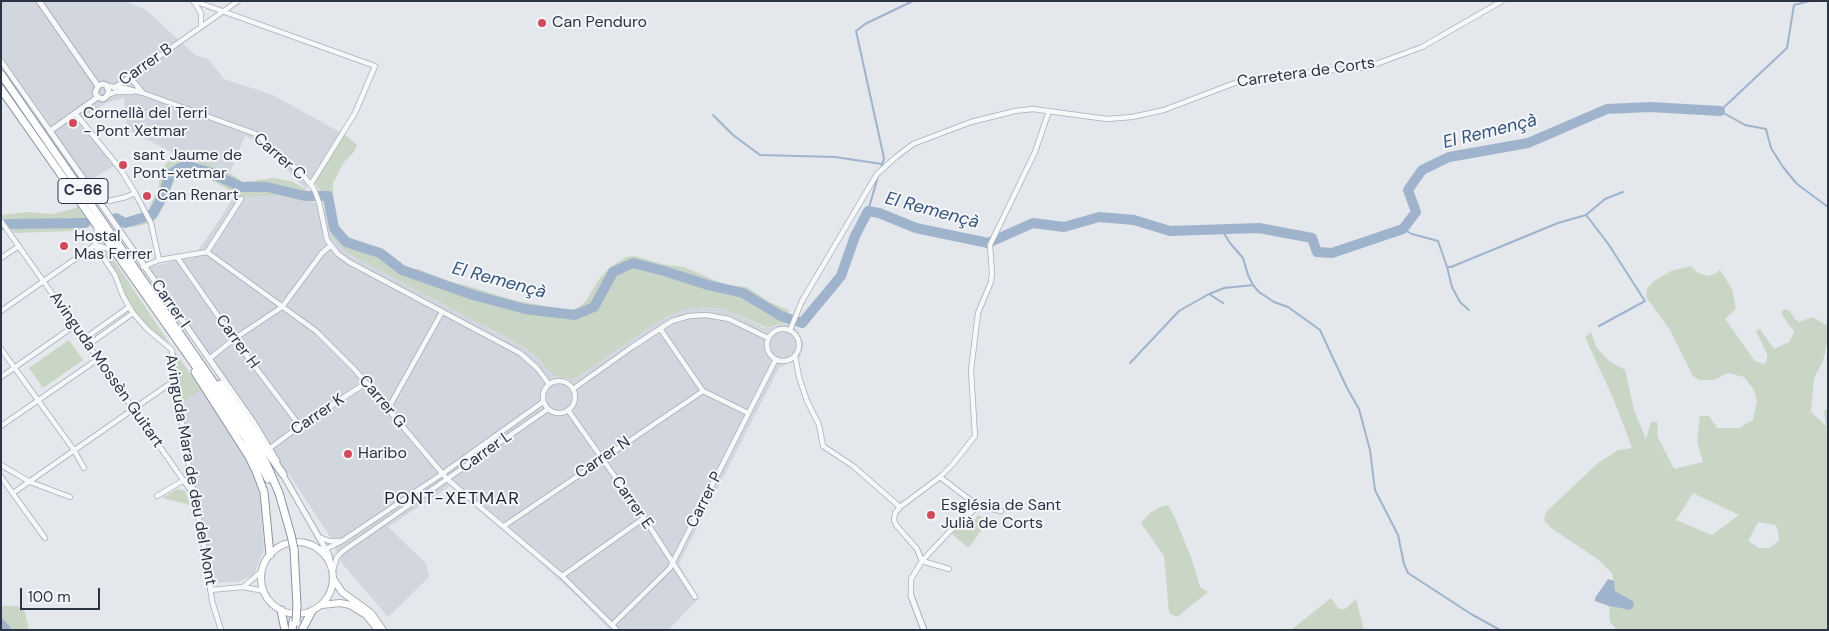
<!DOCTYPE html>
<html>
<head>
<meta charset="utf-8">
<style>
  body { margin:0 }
  #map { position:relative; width:1829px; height:631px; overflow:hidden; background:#e4e7ec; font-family:"DM Sans",sans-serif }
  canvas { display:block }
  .frame { position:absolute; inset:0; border:2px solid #2b3445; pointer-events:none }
  .scale { position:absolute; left:20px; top:588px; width:80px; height:22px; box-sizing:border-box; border:2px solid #2b3445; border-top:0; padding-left:6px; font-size:15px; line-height:18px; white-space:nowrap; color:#2b3445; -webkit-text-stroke:4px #f4f6f9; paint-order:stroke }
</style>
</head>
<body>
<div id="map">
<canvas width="1829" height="631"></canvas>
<div class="frame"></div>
<div class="scale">100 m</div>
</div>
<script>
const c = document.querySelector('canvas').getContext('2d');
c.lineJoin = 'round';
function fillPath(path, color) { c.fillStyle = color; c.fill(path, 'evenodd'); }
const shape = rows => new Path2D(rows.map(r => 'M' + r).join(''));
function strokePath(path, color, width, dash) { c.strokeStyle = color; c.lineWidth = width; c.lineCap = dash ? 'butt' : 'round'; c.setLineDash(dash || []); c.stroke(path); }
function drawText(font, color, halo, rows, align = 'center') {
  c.font = font + ' "DM Sans",sans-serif'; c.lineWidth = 4; c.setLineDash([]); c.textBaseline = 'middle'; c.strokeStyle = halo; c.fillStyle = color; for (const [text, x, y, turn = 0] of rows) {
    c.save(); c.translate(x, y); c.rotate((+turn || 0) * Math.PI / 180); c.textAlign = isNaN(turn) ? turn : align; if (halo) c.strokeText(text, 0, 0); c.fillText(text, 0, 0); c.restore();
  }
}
const built = shape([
  [1,1,126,1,146,10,195,55,208,59,224,79,273,95,345,135,306,189,268,151,254,140,245,136,230,173,213,166,197,157,177,154,165,149,127,129,124,98,106,103,81,118,117,164,81,185,1,68],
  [235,194,249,197,283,195,293,199,313,202,325,209,328,224,489,329,524,347,538,358,554,376,570,379,577,377,663,318,683,310,704,307,722,309,737,314,764,328,770,328,786,322,797,329,804,344,800,357,779,368,679,564,698,599,668,630,610,630,582,601,534,557,450,486,388,527,426,563,429,577,388,617,341,562,329,535,277,456,146,268,173,261,193,258,222,216],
  [173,348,245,455,259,489,264,549,254,575,238,582,210,583,193,494]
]);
const green = shape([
  [345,135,355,143,357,146,353,153,344,162,333,183,333,198,339,228,349,237,372,248,386,251,409,269,418,269,450,282,465,285,513,300,560,309,570,310,579,307,585,302,600,278,610,267,626,257,635,256,662,264,684,267,725,285,747,287,769,302,789,310,786,322,767,328,737,314,722,309,704,307,683,310,663,318,577,377,570,379,554,376,538,358,524,347,350,254,339,245,332,236,328,224,321,192,313,180],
  [177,154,197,157,213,166,230,173,243,182,273,178,291,181,306,189,313,202,293,199,283,195,249,197,235,194,208,178,196,173,185,173,176,177,159,215,153,222,133,227,118,222,110,213,120,215,127,219,139,217,147,213,159,186,160,174,164,166],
  [78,207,91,226,73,231,14,233,1,215,27,212,54,214],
  [102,250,107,250,170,344,154,332,139,317,132,307,125,294,117,272],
  [1691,266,1698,273,1707,276,1714,274,1720,270,1732,289,1736,309,1725,319,1755,361,1764,364,1767,361,1767,354,1756,331,1760,329,1774,349,1789,342,1794,333,1793,330,1782,315,1782,311,1785,309,1790,311,1795,319,1799,322,1812,317,1828,326,1827,343,1823,361,1814,378,1811,412,1826,426,1824,411,1828,409,1828,630,1617,630,1610,622,1609,606,1630,610,1633,601,1615,591,1612,573,1599,560,1551,528,1544,520,1546,512,1598,463,1618,450,1632,448,1614,400,1585,337,1591,332,1596,347,1609,361,1625,370,1634,410,1646,439,1651,422,1657,422,1658,437,1674,469,1703,462,1697,441,1700,416,1709,416,1717,428,1739,428,1753,420,1757,401,1754,390,1744,377,1728,373,1714,380,1700,380,1693,376,1670,330,1646,297,1647,288,1654,281,1671,271],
  [1693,493,1739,515,1712,535,1676,520],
  [1758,522,1775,525,1778,531,1779,540,1770,548,1759,548,1748,541],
  [69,340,83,360,43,388,29,368],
  [178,356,201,390,180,404,176,380,175,358],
  [177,489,185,491,190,505,162,498],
  [1168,505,1175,518,1191,557,1200,587,1208,592,1177,617,1169,613,1164,556,1141,523,1150,513,1158,508],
  [978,515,988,520,971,545,967,547,953,535,952,532,963,522,970,526],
  [1331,598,1339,609,1345,609,1356,599,1364,630,1291,630],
  [1,606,17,606,25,612,29,630,1,630]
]);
const water = shape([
  [1608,579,1614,581,1615,591,1633,601,1634,606,1630,610,1609,606,1595,601,1595,598]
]);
const stream = shape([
  [1810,1,1794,5,1787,48,1720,111,1745,125,1766,129,1771,148,1783,167,1797,184,1828,207],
  [713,115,733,135,760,155,835,157,882,164],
  [881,169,884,158,856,31,865,24,913,1],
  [868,211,879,173],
  [1587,216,1609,245,1645,301,1599,326],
  [1403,229,1412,234,1438,241,1447,267,1451,267,1558,223,1586,215,1605,199,1623,192],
  [1222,230,1230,243,1243,258,1248,275,1253,285,1259,292,1274,302,1288,307,1320,330,1347,388,1359,409,1370,450,1375,490,1398,535,1404,564,1408,573,1471,614,1500,630],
  [1447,267,1452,287,1460,302,1469,310],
  [1209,294,1223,303],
  [1130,363,1179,311,1209,294,1224,288,1253,285]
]);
const river = shape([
  [116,218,125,223,152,215,163,196,170,174,185,165,211,173,241,187,267,187,305,196,328,196,334,228,346,242,380,253,402,270,473,295,525,309,575,315,594,307,613,272,633,263,664,271,708,285,743,293,781,316,802,323,841,276,855,236,868,211,879,213,916,228,988,243,1033,223,1064,227,1099,217,1134,220,1170,231,1259,228,1312,238,1317,252,1332,253,1403,229,1416,212,1408,190,1422,170,1449,157,1528,143,1607,109,1650,107,1720,111],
  [1,225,9,224,85,223],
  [1,624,6,630]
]);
const minor = shape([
  [194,1,375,66,355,113,311,184],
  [194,2,201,13,201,26],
  [1,61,50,131],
  [134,74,133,81,142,92],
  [107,86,124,88,143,93,256,134,303,175,314,189,319,202,327,240,338,254,349,262,520,353,537,368,549,384],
  [114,88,238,1],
  [108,95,116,92,132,92],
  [75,113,121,170,135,193,151,223,159,260],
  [109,201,126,197,135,193],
  [1,221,191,491],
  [95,245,115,275,123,296,133,313,147,329,172,350,175,380,191,479,206,557,212,601,221,630],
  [95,245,97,227],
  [95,245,113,250],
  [207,252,241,199],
  [177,257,234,339,300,426],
  [1,258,19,246],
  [143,267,159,260,207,252,316,331,355,370,447,479,562,576,617,630],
  [1,311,95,245],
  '767 345a16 16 0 1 1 32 0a16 16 0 1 1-32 0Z',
  [661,330,703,391,748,413],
  [790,330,802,301,877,174,896,157,913,144,971,122,1015,111,1033,109,1107,119,1132,117,1164,110,1240,81,1271,76,1368,67,1422,47,1502,1],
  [84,339,129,307],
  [88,345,133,313],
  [1,349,74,450,84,468],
  [795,355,799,377,807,401,819,425,823,446,853,466,900,507],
  [209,359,234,339,282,307,322,253,330,246],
  [1,377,74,326],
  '543 397a16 16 0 1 1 32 0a16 16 0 1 1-32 0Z',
  [573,389,632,347,672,321,689,316,706,315,729,319,768,338],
  [388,409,442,312],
  [568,410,644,518,695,597],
  [1,426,98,359],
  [270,448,300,426,366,383],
  [1,465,30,482,70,497],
  [1,477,45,538],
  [13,493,175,380],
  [157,496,184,480],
  [978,506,1001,511],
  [504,526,703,391],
  [319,537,329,541,341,541],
  [319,549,328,548,342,541,442,474,543,402],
  [922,561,917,549,896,525,894,520,895,513,900,507,940,477,953,464,975,436,971,370,978,313,991,282,992,273,990,245,1035,152,1049,111],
  [922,561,949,569],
  [333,570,337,557,343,551,548,409],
  [562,576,644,518],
  [243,587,262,571],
  [210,590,243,587,264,591],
  [911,596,911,579,922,561,949,532,978,506,940,477],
  [612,625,670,568,776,359]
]);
const tertiary = shape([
  [39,1,98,86],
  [98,97,50,131,254,423,277,461],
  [98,97,103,99,106,97,109,91,106,85,103,84,98,86],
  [98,97,95,93,98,86],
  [282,473,329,555,331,565],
  [911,596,924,630]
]);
const secondary = shape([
  '261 578a36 36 0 1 1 72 0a36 36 0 1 1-72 0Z',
  [334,580,342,592,371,613,383,630],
  [322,605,340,603,350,605,366,615,378,630]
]);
const trunk = shape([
  [1,74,249,434,266,463,279,493,291,535],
  [1,89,246,438,268,479],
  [195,372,248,455,256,471,264,492,270,555],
  [220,384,283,474],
  [294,549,297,606],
  [281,610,285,630],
  [292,630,293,621],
  [302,630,312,611]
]);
const trunkBridge = shape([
  [291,535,294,549],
  [296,622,297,606]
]);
const markers = [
  [542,23,5,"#d1495b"],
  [73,123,5,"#d1495b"],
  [123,165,5,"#d1495b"],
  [147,196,5,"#d1495b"],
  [64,246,5,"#d1495b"],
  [348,454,5,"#d1495b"],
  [931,515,5,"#d1495b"]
];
const shields = [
  [83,191,50]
];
const shieldNames = [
  ["C-66",83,191]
];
const poiNames = [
  ["Can Penduro",552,23],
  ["Cornellà del Terri",83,114],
  ["- Pont Xetmar",83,132],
  ["sant Jaume de",133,156],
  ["Pont-xetmar",133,174],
  ["Can Renart",157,196],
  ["Hostal",74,237],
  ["Mas Ferrer",74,255],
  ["Haribo",358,454],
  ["Església de Sant",941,506],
  ["Julià de Corts",941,524]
];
const streetNames = [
  ["Carrer B",146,65,-35],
  ["Carretera de Corts",1306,73,-8],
  ["Carrer C",279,157,41],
  ["Carrer I",170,304,55],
  ["Carrer H",237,342,54],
  ["Avinguda Mossèn Guitart",106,370,55],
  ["Carrer G",382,402,50],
  ["Carrer K",318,415,-34],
  ["Carrer L",486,452,-35],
  ["Carrer N",603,458,-34],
  ["Avinguda Mara de deu del Mont",190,470,80],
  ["Carrer P",705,500,-63],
  ["Carrer E",632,503,55]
];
const waterNames = [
  ["El Remençà",1490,132,-14],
  ["El Remençà",932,211,15],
  ["El Remençà",499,281,15]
];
const neighbourhoodNames = [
  ["PONT-XETMAR",452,499]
];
fillPath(built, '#d2d6de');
fillPath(green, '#c9d6c5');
fillPath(water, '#9fb4cc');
strokePath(stream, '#9fb4cc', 2);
strokePath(river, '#9fb4cc', 10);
strokePath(minor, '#a9aeb7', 6);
strokePath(tertiary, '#a9aeb7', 7);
strokePath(secondary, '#a9aeb7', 8);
strokePath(trunk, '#8b94a3', 9);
strokePath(minor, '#f7f8fa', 4.5);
strokePath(tertiary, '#f7f8fa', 5);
strokePath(secondary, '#fff', 6);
strokePath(trunk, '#fff', 7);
strokePath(trunkBridge, '#8b94a3', 9, []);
strokePath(trunkBridge, '#fff', 7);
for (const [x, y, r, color] of markers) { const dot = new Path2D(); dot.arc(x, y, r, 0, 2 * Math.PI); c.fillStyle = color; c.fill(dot); strokePath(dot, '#f4f6f9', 2); }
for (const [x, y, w] of shields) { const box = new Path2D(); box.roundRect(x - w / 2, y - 12.5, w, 25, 4); c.fillStyle = '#f4f6f9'; c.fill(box); strokePath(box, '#2b3445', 1); }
drawText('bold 15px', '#2b3445', null, shieldNames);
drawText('16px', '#2b3445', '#f4f6f9', poiNames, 'left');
drawText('16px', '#2b3445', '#f4f6f9', streetNames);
drawText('italic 18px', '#34527a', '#f4f6f9', waterNames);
c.letterSpacing = '1px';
drawText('18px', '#1d2536', '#f4f6f9', neighbourhoodNames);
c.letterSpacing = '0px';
</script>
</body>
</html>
